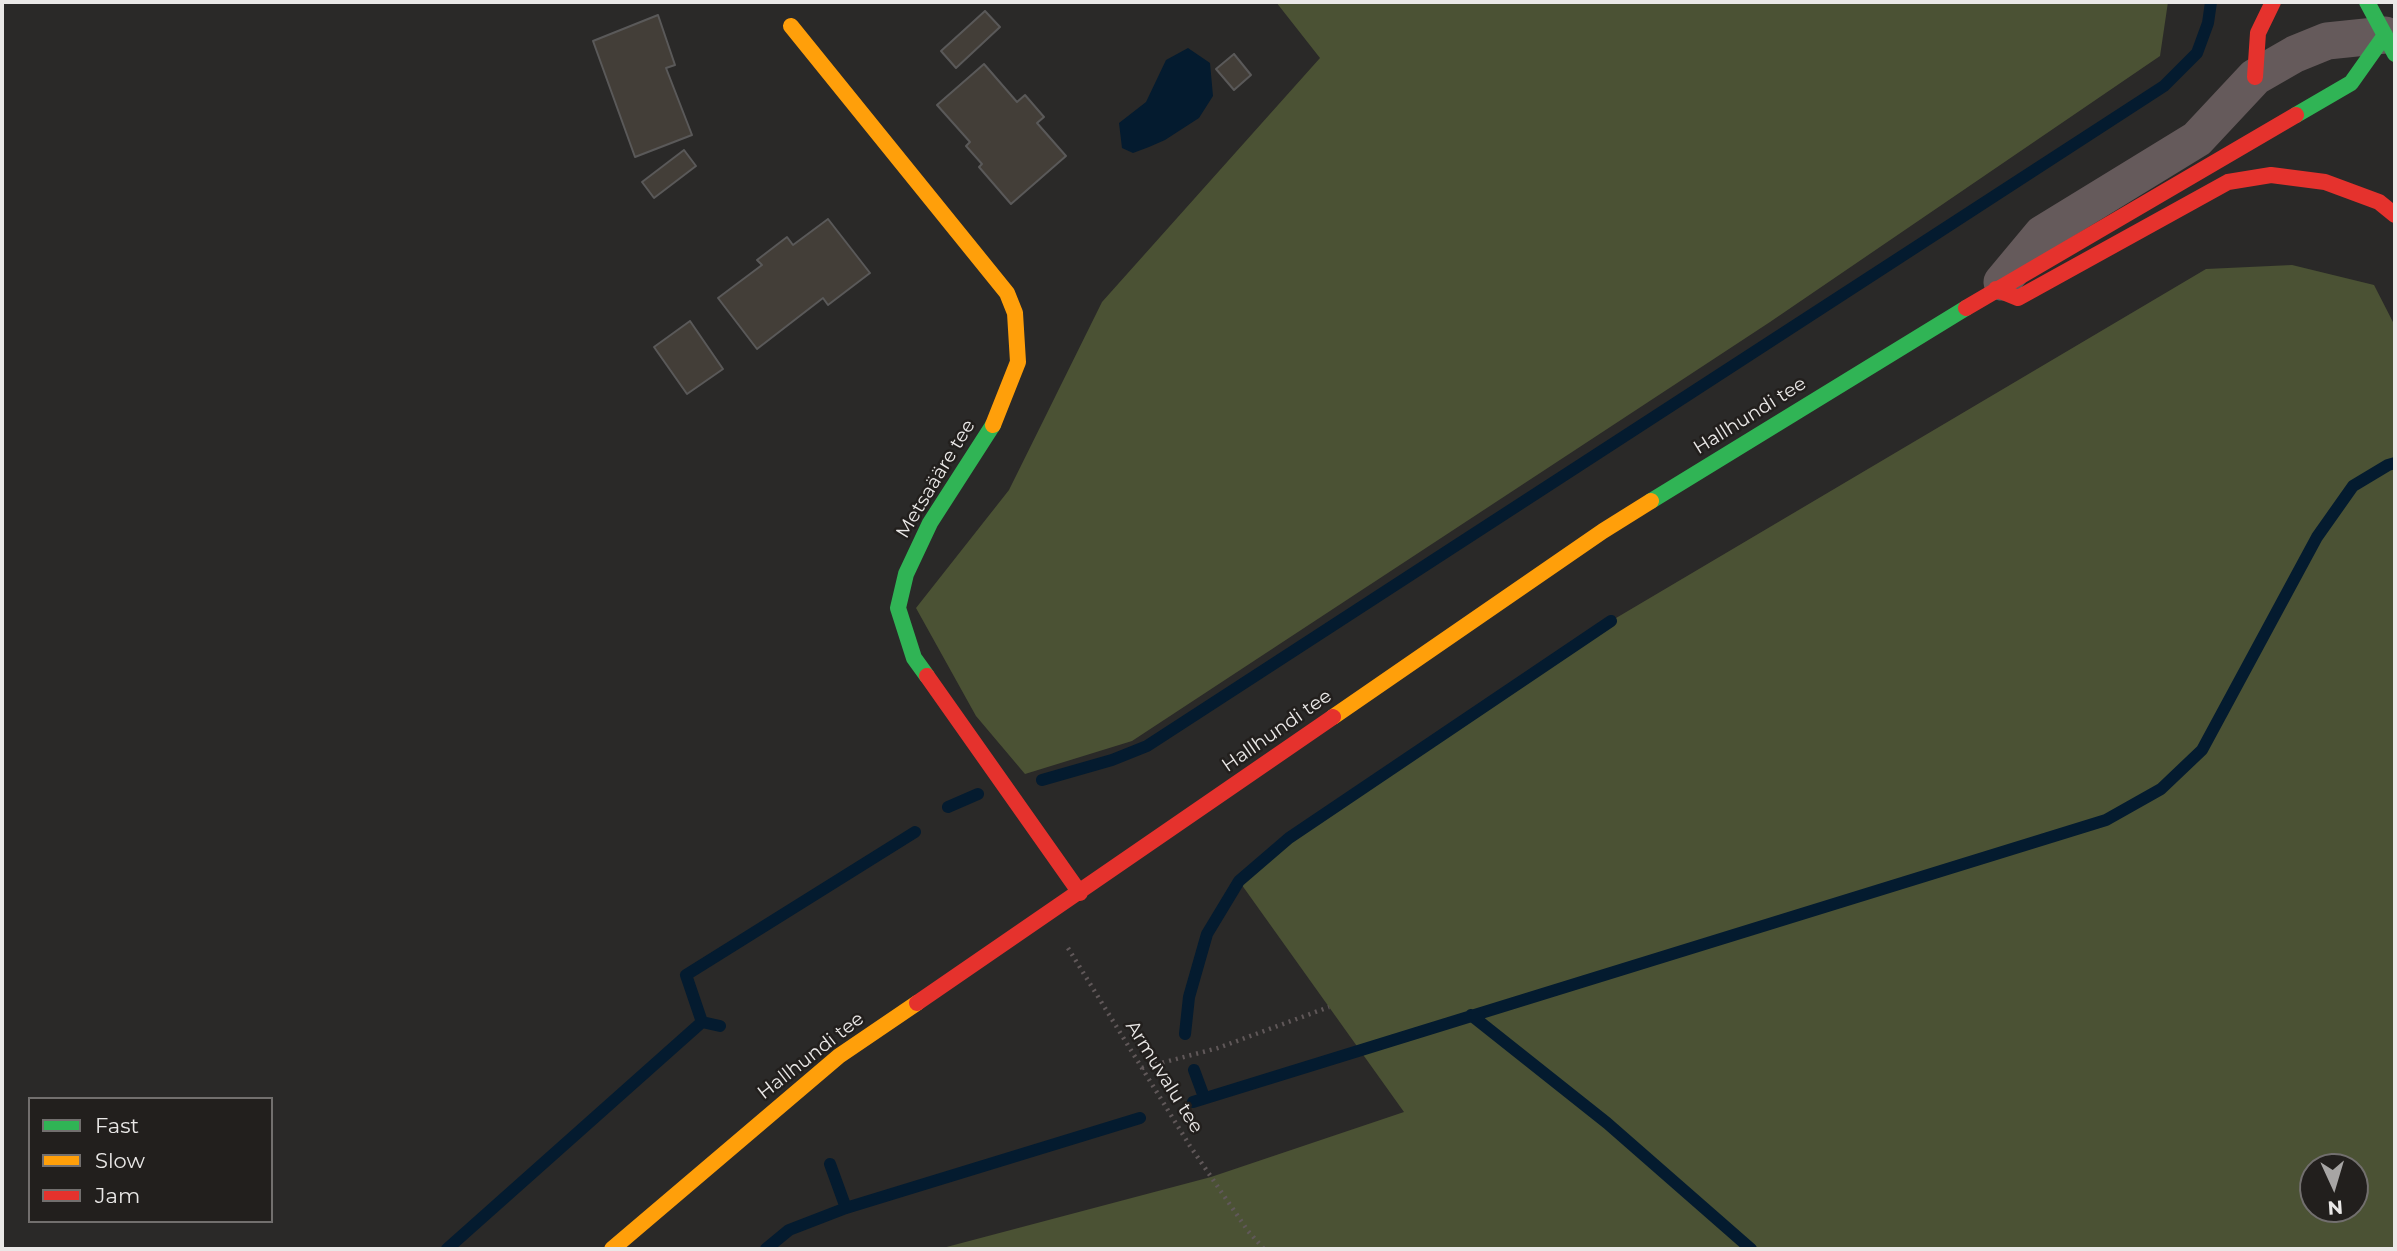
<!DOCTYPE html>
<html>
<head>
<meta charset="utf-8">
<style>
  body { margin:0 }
  #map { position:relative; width:2397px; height:1251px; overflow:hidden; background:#2a2928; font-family:Montserrat,sans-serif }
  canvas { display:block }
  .frame { position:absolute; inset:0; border:4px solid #eae8e7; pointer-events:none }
  .legend { position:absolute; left:28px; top:1097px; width:245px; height:126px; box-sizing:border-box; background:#221f1d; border:2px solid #726f6e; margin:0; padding:9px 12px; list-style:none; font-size:21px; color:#eae8e7 }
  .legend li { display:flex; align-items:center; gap:14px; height:35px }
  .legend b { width:35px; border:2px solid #726f6e }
  .north { position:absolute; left:2299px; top:1153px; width:70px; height:70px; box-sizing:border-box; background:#221f1d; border:2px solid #726f6e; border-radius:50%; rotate:176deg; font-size:19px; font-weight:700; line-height:28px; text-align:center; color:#eae8e7 }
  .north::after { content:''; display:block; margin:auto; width:24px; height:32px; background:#a7a5a4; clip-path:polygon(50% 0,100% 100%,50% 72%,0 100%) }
</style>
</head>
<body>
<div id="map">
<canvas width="2397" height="1251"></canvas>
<div class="frame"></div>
<ul class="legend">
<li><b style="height:9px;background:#30b455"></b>Fast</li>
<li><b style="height:9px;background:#ff9f0a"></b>Slow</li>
<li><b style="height:9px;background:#e5322d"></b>Jam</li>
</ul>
<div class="north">N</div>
</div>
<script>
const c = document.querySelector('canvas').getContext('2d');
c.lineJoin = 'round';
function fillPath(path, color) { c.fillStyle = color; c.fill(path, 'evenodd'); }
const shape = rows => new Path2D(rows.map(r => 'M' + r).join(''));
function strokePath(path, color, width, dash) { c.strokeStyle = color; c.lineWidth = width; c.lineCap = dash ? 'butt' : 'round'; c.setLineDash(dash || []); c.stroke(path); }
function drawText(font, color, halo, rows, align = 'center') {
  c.font = font + ' Montserrat,sans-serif'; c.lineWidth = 5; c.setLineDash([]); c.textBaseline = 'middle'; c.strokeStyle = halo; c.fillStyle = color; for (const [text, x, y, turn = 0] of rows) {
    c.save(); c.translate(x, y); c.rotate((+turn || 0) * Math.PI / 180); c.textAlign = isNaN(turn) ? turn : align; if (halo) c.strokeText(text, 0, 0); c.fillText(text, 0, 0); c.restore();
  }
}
const forest = shape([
  [1276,2,2168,2,2160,56,1770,322,1132,741,1025,774,976,716,916,608,1009,490,1102,302,1320,58],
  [2292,265,2374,285,2395,326,2395,1249,939,1249,1211,1177,1404,1112,1239,881,1289,838,1611,621,2206,269],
  [2313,1167,2355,1167,2355,1209,2313,1209]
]);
const water = shape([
  [1188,48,1210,63,1213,96,1199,118,1165,140,1149,147,1133,153,1122,148,1119,123,1146,102,1166,60]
]);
const stream = shape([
  [1042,780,1112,760,1147,746,2164,86,2197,53,2208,23,2211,2],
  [948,807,978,794],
  [1471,1015,1607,1123,1751,1249],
  [702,1022,686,975,915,832],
  [1185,1034,1189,997,1207,934,1239,881,1289,838,1611,621],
  [1194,1070,1204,1097],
  [1193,1102,2106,820,2161,789,2202,750,2317,537,2353,486,2388,465,2395,463],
  [830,1164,846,1208],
  [447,1249,702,1022,720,1026],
  [766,1249,789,1230,846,1208,1140,1118]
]);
const building = shape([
  [985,11,1000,27,956,68,941,51,985,11],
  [658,15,675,65,666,68,692,135,635,157,593,41,658,15],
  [1234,54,1251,75,1234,90,1216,69,1234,54],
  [984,64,1017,102,1025,95,1044,117,1037,123,1066,156,1011,204,979,167,982,164,966,146,970,142,937,105,984,64],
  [684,150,696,166,654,198,642,182,684,150],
  [828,219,870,273,828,305,823,298,757,349,718,298,762,265,757,260,787,237,793,245,828,219],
  [690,321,723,369,687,394,654,347,690,321]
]);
const path = shape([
  [1068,948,1190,1146,1248,1231,1264,1249],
  [1142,1068,1218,1048,1329,1007]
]);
const street = shape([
  [2002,282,2042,234,2197,139,2255,77,2295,54,2327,41,2385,35]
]);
const fast = shape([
  [2367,2,2395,54],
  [2296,115,2351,83,2385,35],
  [1651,501,1966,308],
  [927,676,914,658,898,608,906,574,930,523,993,425]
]);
const slow = shape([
  [791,26,1007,293,1015,313,1018,362,993,425],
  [1333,717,1603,531,1651,501],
  [612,1249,839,1056,917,1003]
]);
const jam = shape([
  [2255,77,2258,33,2273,2],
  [1996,289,2018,298,2228,182,2271,175,2325,182,2379,202,2395,215],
  [1966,308,2296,115],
  [927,676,1080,893],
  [917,1003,1333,717]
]);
const streetNames = [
  ["Hallhundi tee",1750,416,-32],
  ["Metsaääre tee",936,479,-59],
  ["Hallhundi tee",1277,731,-35],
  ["Hallhundi tee",811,1056,-38],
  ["Armuvalu tee",1164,1077,58]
];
fillPath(forest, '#4b5234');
fillPath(water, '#041b2f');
strokePath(stream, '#041b2f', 12);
fillPath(building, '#433e38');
strokePath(building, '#5a5959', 2);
strokePath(path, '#605859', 4.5, [2, 5]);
strokePath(street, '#655a5b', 37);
strokePath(fast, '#30b455', 16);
strokePath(slow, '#ff9f0a', 16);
strokePath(jam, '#e5322d', 16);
drawText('19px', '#eae8e7', '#221f1d', streetNames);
</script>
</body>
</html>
